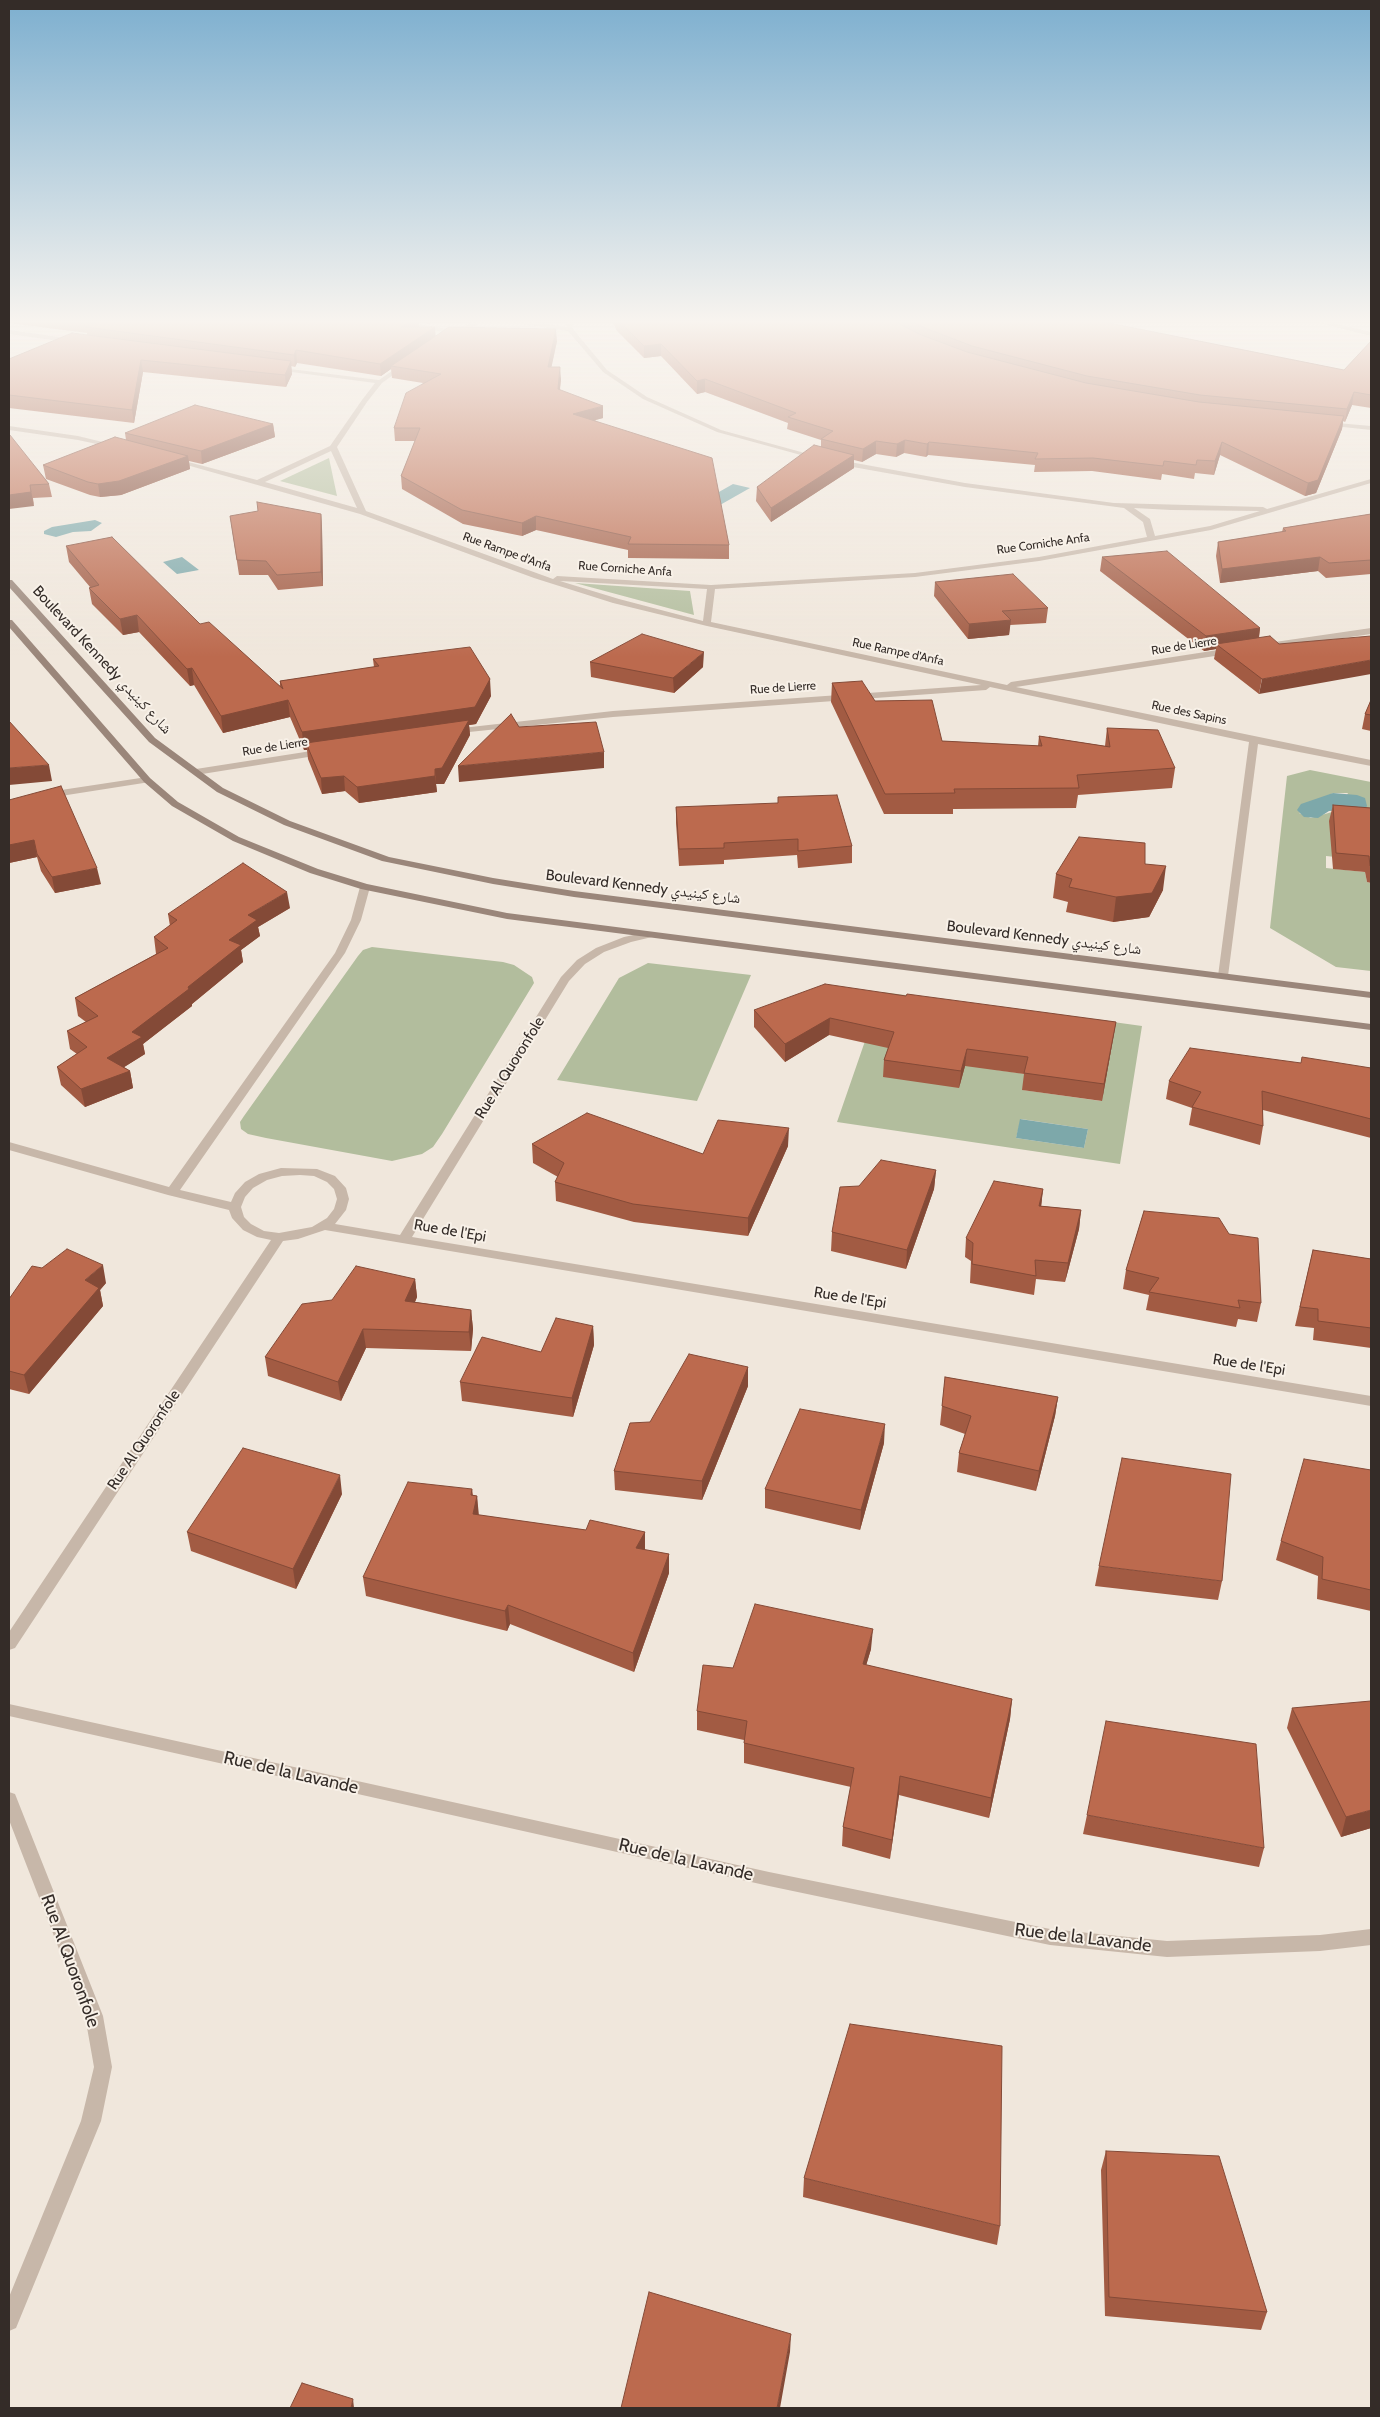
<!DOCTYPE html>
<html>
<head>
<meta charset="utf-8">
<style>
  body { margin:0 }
  #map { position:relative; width:1380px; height:2417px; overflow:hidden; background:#f0e7dc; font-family:Cabin,sans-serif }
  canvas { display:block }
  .frame { position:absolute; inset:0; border:10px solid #342c28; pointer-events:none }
</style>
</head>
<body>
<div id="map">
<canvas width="1380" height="2417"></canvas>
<div class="frame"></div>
</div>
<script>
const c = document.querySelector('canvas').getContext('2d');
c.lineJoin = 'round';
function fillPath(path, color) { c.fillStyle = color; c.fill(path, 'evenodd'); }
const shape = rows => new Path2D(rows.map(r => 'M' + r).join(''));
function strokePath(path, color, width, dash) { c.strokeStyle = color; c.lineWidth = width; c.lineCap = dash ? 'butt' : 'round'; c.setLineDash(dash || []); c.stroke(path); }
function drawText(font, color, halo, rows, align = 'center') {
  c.font = font + ' Cabin,"Noto Naskh Arabic",sans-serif'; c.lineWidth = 4; c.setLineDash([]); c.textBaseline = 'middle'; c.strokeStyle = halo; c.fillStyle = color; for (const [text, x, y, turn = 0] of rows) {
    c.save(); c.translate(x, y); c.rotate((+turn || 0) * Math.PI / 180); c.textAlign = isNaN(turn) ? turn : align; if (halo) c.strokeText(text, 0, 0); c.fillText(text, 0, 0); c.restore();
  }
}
const green = shape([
  [329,458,337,496,280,481],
  [575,583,690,591,694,615],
  [1310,770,1371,782,1371,825,1365,860,1326,856,1326,868,1365,872,1367,882,1371,883,1371,971,1336,967,1270,928,1287,776],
  [1333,793,1348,793,1339,810,1311,818,1299,813],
  [372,947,503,962,514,965,532,977,534,983,442,1134,433,1147,422,1154,392,1161,266,1138,248,1134,241,1129,240,1122,244,1116,358,956,363,950],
  [648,963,751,975,697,1101,557,1080,619,978],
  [882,992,1012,1009,997,1070,1026,1074,1023,1090,1101,1101,1113,1039,1041,1012,1142,1026,1120,1164,837,1122],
  [1021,1119,1088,1129,1084,1148,1016,1138]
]);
const water = shape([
  [733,484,750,488,713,509,696,505],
  [95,520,102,523,91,531,73,532,56,537,44,534,44,531,52,527],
  [182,557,199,570,177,574,163,562],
  [1333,793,1357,795,1365,798,1367,806,1365,809,1329,811,1318,818,1304,817,1297,810,1301,804],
  [1020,1119,1088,1129,1084,1148,1016,1138]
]);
const street = shape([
  [371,319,386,319,455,330,479,319,522,320,567,327,566,319,572,319,573,329,607,370,647,397,721,430,823,458,819,460,717,432,643,399,603,372,568,331,522,324,479,324,450,337,447,335,449,333,371,319],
  [1304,319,1315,319,1371,332,1371,336,1304,319],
  [9,330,73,339,76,341,73,343,9,334,9,330],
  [402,364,407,365,382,383,367,402,337,447,366,511,553,579,557,576,711,585,915,573,1039,557,1147,537,1143,522,1124,508,965,487,836,464,836,460,839,460,965,483,1114,503,1263,507,1267,509,1371,479,1371,483,1211,530,1039,561,915,577,715,589,711,622,1007,685,1011,682,1231,648,1234,649,1234,653,1016,687,1371,760,1371,766,1258,744,1228,976,1223,979,1218,976,1249,742,990,687,986,690,613,717,450,734,450,730,453,729,613,711,981,685,707,626,613,603,534,578,360,514,169,460,173,458,257,480,330,446,362,400,375,383,276,370,274,367,379,380,402,364],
  [331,451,357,508,265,482,331,451],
  [1134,508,1171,510,1260,511,1210,526,1155,536,1150,519,1134,508],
  [560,581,707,589,703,621,619,599,560,581],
  [1326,422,1371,426,1371,430,1324,425,1323,424,1326,422],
  [9,426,78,436,119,446,115,448,78,440,9,430,9,426],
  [1371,628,1371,634,1268,649,1264,646,1268,643,1371,628],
  [324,749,329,752,327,754,196,775,191,772,196,769,324,749],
  [147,777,150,778,150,782,48,798,43,795,48,792,147,777],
  [365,884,370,887,361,920,345,953,180,1190,231,1202,235,1193,245,1182,259,1174,281,1168,317,1169,335,1176,346,1188,349,1199,346,1210,335,1224,400,1235,561,977,577,960,596,948,624,937,648,932,652,933,652,937,631,942,604,952,585,964,569,981,412,1237,1371,1396,1371,1406,325,1230,298,1239,283,1241,15,1648,9,1650,9,1632,271,1240,257,1237,243,1230,232,1218,229,1210,168,1195,9,1150,9,1142,169,1187,335,953,351,920,360,887,365,884],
  [300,1175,314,1176,327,1182,334,1189,337,1199,334,1209,327,1218,312,1227,279,1233,264,1231,251,1224,244,1217,241,1207,245,1197,253,1188,267,1180,282,1176,300,1175],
  [9,1704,769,1872,1050,1929,1167,1941,1320,1935,1371,1929,1371,1945,1320,1951,1167,1957,1050,1945,769,1886,9,1716,9,1704],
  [9,1792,15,1794,17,1799,103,2016,112,2067,101,2121,16,2328,9,2331,9,2297,81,2121,94,2067,85,2016,9,1820,9,1792]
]);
const secondary = shape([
  [9,580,12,580,155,738,223,788,290,821,389,857,493,878,574,891,1371,992,1371,998,574,897,493,884,382,861,284,825,217,792,149,742,9,587,9,580],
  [9,620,12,620,150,778,178,802,239,837,318,869,367,884,507,913,1371,1024,1371,1030,507,919,361,889,310,873,233,841,172,806,144,782,9,627,9,620]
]);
const wall = shape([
  [9,319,438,319,429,324,418,322,419,327,435,327,435,337,557,341,551,367,561,379,560,390,603,418,595,420,729,545,729,559,628,558,628,550,536,530,522,536,463,524,402,489,401,476,415,441,395,441,394,428,423,383,392,378,391,369,381,376,297,363,295,367,291,366,292,374,286,387,143,372,134,423,9,408,9,359,87,335,87,333,9,323],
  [611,319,1089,319,1344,370,1371,341,1371,408,1352,405,1345,422,1343,421,1342,429,1316,493,1305,496,1220,455,1214,475,1195,473,1194,479,1162,474,1161,480,1092,471,1034,472,1035,465,928,455,926,457,904,453,896,457,876,454,862,462,854,460,854,468,771,522,756,501,757,487,821,447,821,440,787,429,788,423,705,392,697,394,661,356,644,358,617,331],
  [273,424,275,437,202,464,189,461,190,469,121,495,100,497,90,495,46,479,43,465,126,440,125,433],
  [9,435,49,484,52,497,33,498,34,506],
  [321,514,322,528,323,586,278,590,268,575,239,575,230,516],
  [1371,514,1371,574,1326,578,1318,571,1220,583,1216,556,1218,542,1282,532,1283,528],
  [66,546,200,624,280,686,280,681,374,667,373,659,491,696,476,724,469,725,470,735,444,784,436,784,437,792,359,803,345,791,322,794,308,759,307,750,304,750,290,717,223,733,194,685,190,686,139,632,123,635,92,604,89,588,90,587,69,562],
  [1102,557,1260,628,1259,638,1270,636,1259,694,1214,659,1216,649,1204,651,1100,571],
  [935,582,1048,608,1046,623,1010,625,1009,635,968,639,934,596],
  [590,662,703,667,674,693,591,677],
  [832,683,875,701,942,741,1038,746,1039,736,1105,746,1107,728,1175,768,1172,788,1078,795,1076,808,953,809,953,814,884,814,831,702],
  [1371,700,1371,731,1362,729,1365,714],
  [9,800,101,884,55,893,41,871,37,857,9,863],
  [1333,805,1371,808,1371,883,1367,882,1365,872,1333,869,1329,821],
  [676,807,852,846,852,863,798,868,797,855,724,860,724,864,679,866,676,823],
  [1145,864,1163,890,1149,917,1113,922,1066,912,1068,902,1053,898,1056,874],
  [290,908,258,927,260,936,241,950,243,962,192,1004,192,1006,143,1044,145,1054,124,1067,130,1071,133,1088,85,1107,61,1085,57,1067,77,1054,70,1049,67,1031,86,1022,78,1016,75,998,156,954,154,937,170,926,168,914],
  [906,996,1116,1022,1102,1101,1022,1090,1024,1074,965,1066,959,1088,883,1077,884,1060,888,1048,829,1035,785,1062,754,1027,754,1010],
  [1301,1063,1371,1068,1371,1138,1263,1110,1263,1126,1260,1145,1189,1125,1192,1108,1166,1099,1169,1081],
  [532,1144,703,1154,788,1146,748,1236,634,1222,556,1201,555,1182,558,1177,533,1163],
  [936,1170,934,1189,906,1269,831,1251,832,1232,859,1186],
  [1043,1189,1041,1206,1081,1210,1079,1229,1065,1282,1036,1279,1034,1295,970,1283,971,1261,965,1257,966,1238],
  [1144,1211,1261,1303,1257,1322,1238,1319,1236,1327,1146,1310,1149,1295,1123,1289,1126,1270],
  [1313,1250,1371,1259,1371,1348,1313,1340,1314,1328,1295,1326],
  [415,1279,417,1297,415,1302,471,1310,473,1329,471,1351,366,1348,341,1401,268,1376,265,1357,332,1300],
  [106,1283,100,1290,103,1306,29,1394,9,1389,9,1299],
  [593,1326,594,1345,573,1417,462,1401,460,1382,541,1352],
  [748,1367,748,1386,702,1500,615,1490,614,1471,650,1422],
  [945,1377,1058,1397,1055,1416,1036,1491,957,1472,959,1453,965,1434,940,1425],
  [884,1443,860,1530,765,1508,765,1489],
  [1371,1470,1371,1611,1317,1599,1318,1576,1276,1560,1281,1541],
  [472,1489,473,1495,477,1496,478,1515,586,1530,645,1532,645,1550,669,1554,669,1573,634,1672,510,1624,507,1631,366,1596,363,1577],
  [342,1494,296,1589,191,1551,187,1532],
  [1099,1566,1222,1581,1218,1600,1095,1586],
  [871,1649,866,1665,1012,1699,1010,1719,989,1818,899,1795,890,1859,842,1846,843,1827,851,1787,744,1763,744,1740,697,1730,697,1711,733,1668],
  [1292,1708,1371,1828,1341,1837,1287,1728],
  [1087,1815,1264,1848,1259,1867,1083,1834],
  [1106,2151,1267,2312,1261,2330,1105,2316,1101,2170],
  [804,2178,1000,2226,997,2245,803,2197]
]);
const shadedWall = shape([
  [416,319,418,319,419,329,401,327],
  [428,319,438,319,429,324],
  [435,327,436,339,391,366,391,369,381,376,380,364],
  [556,329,557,341,549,379,548,367],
  [661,344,661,356,644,358,644,346],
  [296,350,297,363,295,367,294,355],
  [141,360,143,372,134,423,132,410],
  [291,361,292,374,286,387,285,375],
  [560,367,561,379,558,402,558,389],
  [705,379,705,392,697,394,697,381],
  [1354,392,1352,405,1345,422,1347,409],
  [603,406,603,418,573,426,573,414],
  [1344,416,1342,429,1316,493,1305,496,1308,483],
  [273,424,275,437,202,464,201,451],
  [905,440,904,453,896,457,897,444],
  [876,441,876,454,862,462,863,449],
  [929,442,928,455,926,457,927,444],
  [1222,442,1220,455,1214,475,1215,461],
  [854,455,854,468,771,522,771,508],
  [188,456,190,469,121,495,100,497,98,484],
  [30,485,34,506,9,509,9,495],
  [321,514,322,528,323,586,321,572],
  [536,516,536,530,522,536,522,523],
  [1320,557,1318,571,1220,583,1222,569],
  [137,615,139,632,123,635,120,619],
  [1011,620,1009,635,968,639,969,624],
  [1260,628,1258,643,1216,644,1216,649,1204,651,1206,636],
  [704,652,703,667,674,693,673,678],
  [1371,660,1371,674,1259,694,1262,679],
  [192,668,194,685,190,686,187,669],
  [490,679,491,696,476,724,469,725,470,735,444,784,436,784,435,769,306,743,307,750,304,750,302,732],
  [288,700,290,717,223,733,221,716],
  [604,752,604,768,459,782,458,766],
  [49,765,52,781,9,785,9,768],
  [344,776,345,791,322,794,321,778],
  [435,776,437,792,359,803,357,787],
  [34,840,37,857,9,863,9,845],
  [1166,866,1163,890,1149,917,1113,922,1116,897],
  [97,868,101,884,55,893,52,877],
  [287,892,290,908,258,927,260,936,241,950,243,962,192,1004,192,1006,143,1044,145,1054,110,1076,107,1058,132,1032,188,987,229,940,248,915],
  [830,1018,829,1035,785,1062,785,1044],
  [1116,1022,1113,1039,1102,1101,1104,1084],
  [967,1049,965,1066,959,1088,961,1071],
  [130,1071,133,1088,85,1107,81,1089],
  [789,1128,788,1146,748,1236,748,1218],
  [936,1170,934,1189,906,1269,907,1250],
  [1043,1189,1041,1208,1039,1206],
  [1081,1210,1079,1229,1065,1282,1068,1263],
  [103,1265,106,1283,100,1290,103,1306,29,1394,24,1375,85,1280],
  [415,1279,417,1297,407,1320,405,1301],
  [471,1310,473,1329,471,1351,469,1332],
  [593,1326,594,1345,573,1417,572,1398],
  [363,1329,366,1348,341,1401,338,1382],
  [748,1367,748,1386,702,1500,702,1481],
  [1058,1397,1055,1416,1036,1491,1039,1471],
  [885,1424,884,1443,860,1530,861,1510],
  [340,1475,342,1494,296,1589,293,1569],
  [477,1496,479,1516,473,1514],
  [645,1532,645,1551,636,1548],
  [669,1554,669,1573,634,1672,633,1653],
  [508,1605,510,1624,507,1631,505,1611],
  [873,1629,871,1649,861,1683,863,1664],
  [1012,1699,1010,1719,989,1818,991,1798],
  [900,1776,899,1795,890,1859,892,1840],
  [1371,1810,1371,1828,1341,1837,1346,1817],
  [791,2334,790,2352,780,2408,777,2408],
  [353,2399,354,2408,351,2408]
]);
const building = shape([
  [68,319,416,319,401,327,435,327,380,364,296,350,294,355,86,327,96,323,68,319],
  [617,319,890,319,919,334,967,352,1086,383,1199,402,1344,416,1318,480,1308,483,1222,442,1215,461,1197,460,1196,465,1164,461,1163,466,1093,458,1035,459,1038,453,929,442,927,444,905,440,897,444,876,441,863,449,821,439,833,431,788,417,796,413,705,379,697,381,661,344,644,346,617,319],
  [906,319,1089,319,1344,370,1371,341,1371,395,1354,392,1347,409,1200,395,1087,376,972,346,925,328,906,319],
  [449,327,556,329,548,367,560,367,558,389,603,406,573,414,712,458,729,545,628,544,631,537,536,516,522,523,462,510,401,476,420,428,394,428,406,393,441,374,391,366,449,327],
  [72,333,291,361,285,375,141,360,132,410,9,395,9,359,72,333],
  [195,405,273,424,201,451,125,433,195,405],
  [9,435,10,435,49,484,30,485,31,492,9,495,9,435],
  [115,437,188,456,119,481,98,484,88,482,43,465,115,437],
  [814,445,854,455,771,508,757,487,814,445],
  [257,502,321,514,321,572,277,575,266,561,237,560,230,516,258,511,257,502],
  [1371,514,1371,560,1329,563,1320,557,1222,569,1218,542,1286,531,1283,528,1371,514],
  [112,537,200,624,209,622,283,689,280,681,379,666,373,659,470,647,490,679,475,707,302,732,288,700,221,716,192,668,187,669,137,615,120,619,89,588,99,585,66,546,112,537],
  [1167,551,1260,628,1206,636,1102,557,1167,551],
  [1013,574,1048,608,1002,611,1011,620,969,624,935,582,1013,574],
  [642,634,704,652,673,678,590,662,642,634],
  [1270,636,1279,644,1371,636,1371,660,1262,679,1216,644,1270,636],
  [862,681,875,701,932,700,942,741,1042,746,1039,736,1110,747,1107,728,1158,730,1175,768,1077,775,1079,788,954,789,955,793,885,794,832,683,862,681],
  [1371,700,1371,715,1365,714,1371,700],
  [511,714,519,727,596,722,604,752,458,766,511,714],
  [469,720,442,768,435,769,435,776,357,787,344,776,321,778,306,743,469,720],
  [9,721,49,765,9,768,9,721],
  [61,786,97,868,52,877,37,854,34,840,9,845,9,800,61,786],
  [837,795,852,846,798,851,798,839,724,843,724,848,679,849,676,807,778,803,778,797,837,795],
  [1333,805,1371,808,1371,866,1370,866,1369,856,1336,853,1333,805],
  [1079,837,1145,843,1145,864,1166,866,1152,893,1116,897,1069,887,1072,879,1056,874,1079,837],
  [243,863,287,892,248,915,257,920,229,940,241,945,188,987,189,989,132,1032,142,1037,107,1058,130,1071,81,1089,57,1067,87,1047,67,1031,98,1016,75,998,168,948,154,937,177,920,168,914,243,863],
  [825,984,906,996,907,994,1116,1022,1104,1084,1024,1073,1028,1057,967,1049,961,1071,884,1060,894,1032,830,1018,785,1044,754,1010,825,984],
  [1190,1048,1301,1063,1302,1057,1371,1068,1371,1119,1262,1091,1263,1126,1192,1107,1201,1092,1169,1081,1190,1048],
  [587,1113,703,1154,718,1120,789,1128,748,1218,633,1204,555,1182,564,1163,532,1144,587,1113],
  [881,1160,936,1170,907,1250,832,1232,840,1187,859,1186,881,1160],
  [994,1181,1043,1189,1039,1206,1081,1210,1068,1263,1035,1260,1036,1276,972,1264,973,1243,966,1238,994,1181],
  [1144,1211,1219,1218,1229,1234,1258,1238,1261,1303,1238,1300,1240,1308,1149,1292,1159,1278,1126,1270,1144,1211],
  [67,1249,103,1265,85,1280,99,1288,24,1375,9,1371,9,1299,32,1266,42,1268,67,1249],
  [1313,1250,1371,1259,1371,1328,1318,1321,1318,1309,1300,1307,1313,1250],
  [356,1266,415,1279,405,1301,471,1310,469,1332,363,1329,338,1382,265,1357,302,1304,332,1300,356,1266],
  [556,1318,593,1326,572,1398,460,1382,482,1337,541,1352,556,1318],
  [689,1354,748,1367,702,1481,614,1471,630,1423,650,1422,689,1354],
  [945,1377,1058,1397,1039,1471,959,1453,971,1416,942,1406,945,1377],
  [800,1409,885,1424,861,1510,765,1489,800,1409],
  [243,1448,340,1475,293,1569,187,1532,243,1448],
  [1122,1458,1231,1474,1222,1581,1099,1566,1122,1458],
  [1304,1459,1371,1470,1371,1590,1322,1579,1323,1557,1281,1541,1304,1459],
  [408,1482,472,1489,471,1495,477,1496,473,1514,586,1530,590,1520,645,1532,636,1548,669,1554,633,1653,508,1605,505,1611,363,1577,408,1482],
  [755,1604,873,1629,863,1664,1012,1699,991,1798,900,1776,892,1840,843,1827,854,1768,744,1743,747,1721,697,1711,703,1665,733,1668,755,1604],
  [1371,1701,1371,1810,1346,1817,1292,1708,1371,1701],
  [1106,1721,1256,1744,1264,1848,1087,1815,1106,1721],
  [850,2024,1002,2046,1000,2226,804,2178,850,2024],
  [1106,2151,1219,2156,1267,2312,1109,2297,1106,2151],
  [649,2292,791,2334,777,2408,621,2408,649,2292],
  [302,2383,353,2399,351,2408,290,2408,302,2383]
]);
const farStreetnames = [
  ["Rue Corniche Anfa",1043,544,-8],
  ["Rue Rampe d'Anfa",507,552,20],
  ["Rue Corniche Anfa",625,569,4],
  ["Rue de Lierre",1184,646,-9],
  ["Rue Rampe d'Anfa",898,652,12],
  ["Rue de Lierre",783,688,-4],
  ["Rue des Sapins",1189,713,12],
  ["Rue de Lierre",275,747,-9]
];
const streetNames = [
  ["Boulevard Kennedy شارع كينيدي",102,660,47],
  ["Boulevard Kennedy شارع كينيدي",643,887,7],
  ["Boulevard Kennedy شارع كينيدي",1044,938,7],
  ["Rue Al Quoronfole",510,1068,-58],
  ["Rue de l'Epi",450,1231,10],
  ["Rue de l'Epi",850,1298,9],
  ["Rue de l'Epi",1249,1365,9],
  ["Rue Al Quoronfole",144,1440,-56]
];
const nearStreetnames = [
  ["Rue de la Lavande",291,1773,13],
  ["Rue de la Lavande",686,1860,13],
  ["Rue de la Lavande",1083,1938,7],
  ["Rue Al Quoronfole",70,1961,70]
];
fillPath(green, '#b2bd9d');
fillPath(water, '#7da8aa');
fillPath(street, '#c7b7a9');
fillPath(secondary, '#9a867a');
fillPath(wall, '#a25b43');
fillPath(shadedWall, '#844a37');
fillPath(building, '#bc6a4e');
strokePath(building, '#844a37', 1);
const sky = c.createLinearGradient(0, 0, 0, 657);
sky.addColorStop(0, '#7dafcf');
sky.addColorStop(0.49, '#f8f4ef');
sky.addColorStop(1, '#f8f4ef00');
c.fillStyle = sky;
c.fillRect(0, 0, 1380, 657);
drawText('12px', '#342c28', '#f8f1e8', farStreetnames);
drawText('15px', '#342c28', '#f8f1e8', streetNames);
drawText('18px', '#342c28', '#f8f1e8', nearStreetnames);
</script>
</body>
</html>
